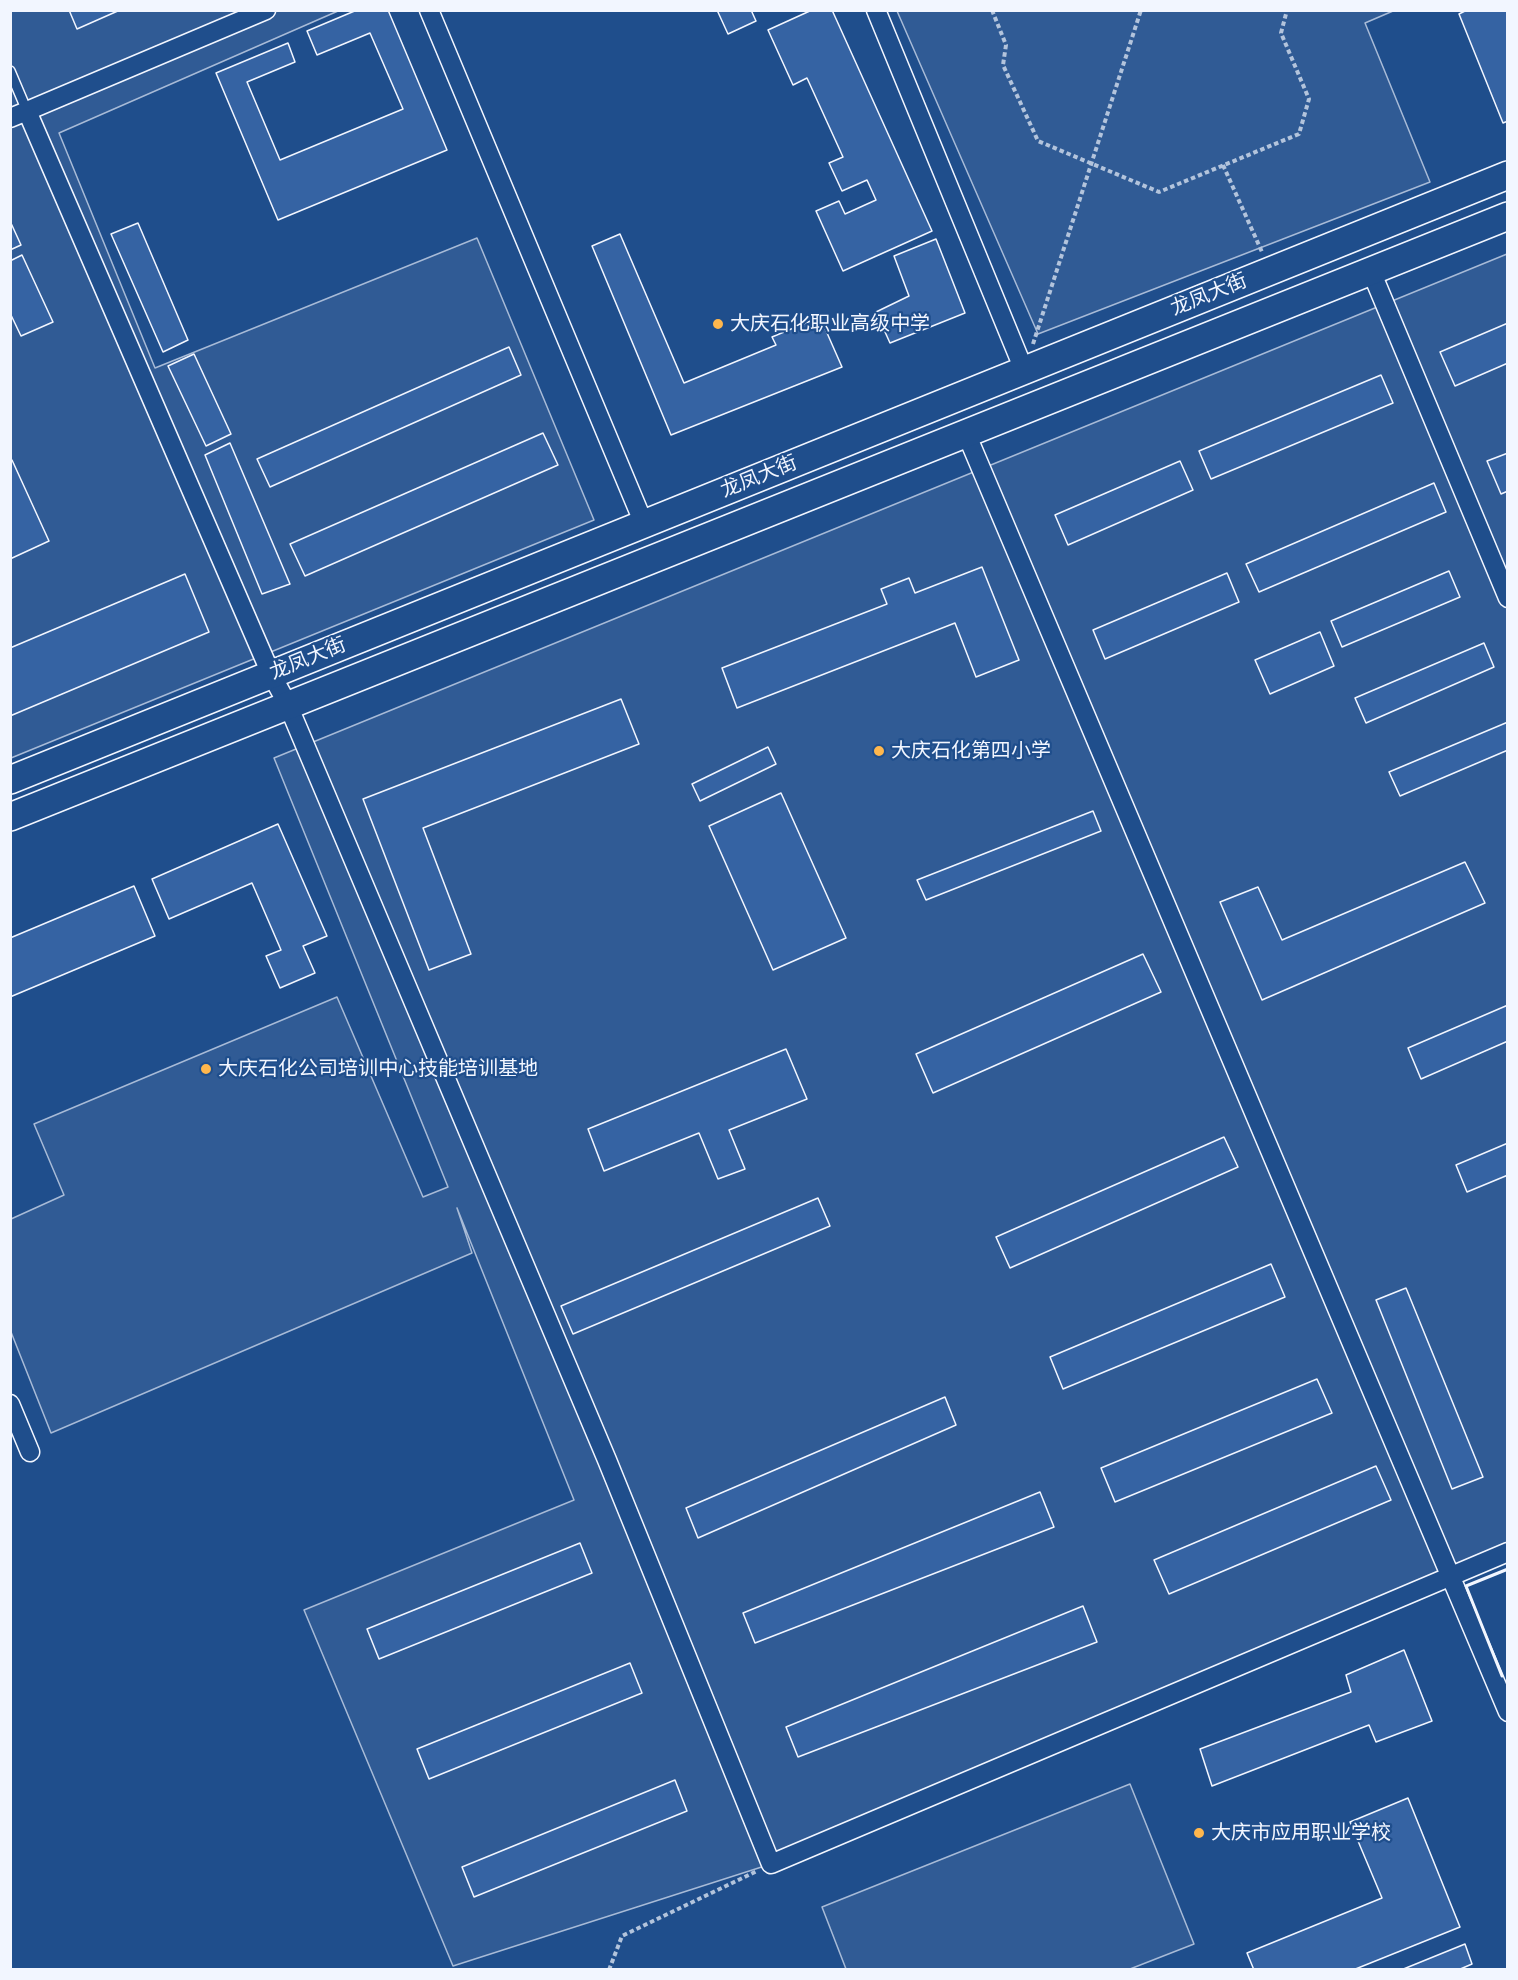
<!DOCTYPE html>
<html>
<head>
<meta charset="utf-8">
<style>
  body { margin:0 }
  #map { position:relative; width:1518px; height:1980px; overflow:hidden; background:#1f4e8c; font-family:"PT Serif",serif }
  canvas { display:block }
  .frame { position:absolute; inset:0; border:12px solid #f2f6ff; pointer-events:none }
</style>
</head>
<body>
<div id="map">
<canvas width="1518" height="1980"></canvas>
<div class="frame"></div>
</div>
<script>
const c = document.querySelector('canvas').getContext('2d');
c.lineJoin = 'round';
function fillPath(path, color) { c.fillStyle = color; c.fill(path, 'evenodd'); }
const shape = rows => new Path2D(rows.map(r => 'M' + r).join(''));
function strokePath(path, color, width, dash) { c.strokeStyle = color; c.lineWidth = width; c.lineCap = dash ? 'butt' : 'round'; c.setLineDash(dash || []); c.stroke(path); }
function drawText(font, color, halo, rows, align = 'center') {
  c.font = font + ' "PT Serif","Noto Sans SC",serif'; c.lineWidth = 4.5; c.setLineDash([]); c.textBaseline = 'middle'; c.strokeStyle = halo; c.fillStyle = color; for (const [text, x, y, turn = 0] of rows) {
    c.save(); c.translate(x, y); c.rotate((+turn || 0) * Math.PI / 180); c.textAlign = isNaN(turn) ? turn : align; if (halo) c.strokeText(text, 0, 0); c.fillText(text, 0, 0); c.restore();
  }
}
const built = shape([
  [11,11,338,11,59,133,155,368,477,238,594,520,11,758,11,11],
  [897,11,1393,11,1365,23,1430,182,1038,334,897,11],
  [1507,254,1507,1552,771,1864,453,1966,304,1610,574,1500,457,1208,472,1253,51,1433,11,1332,11,1219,64,1195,34,1124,337,997,423,1197,448,1187,274,758,1507,254],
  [1130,1784,1194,1944,1130,1969,846,1969,822,1907,1130,1784]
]);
const building = shape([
  [69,10,120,10,77,29,69,10],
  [357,10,388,10,447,150,278,220,216,73,288,43,295,62,247,82,280,160,403,109,370,33,317,55,307,31,357,10],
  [717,10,751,10,756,21,728,34,717,10],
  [812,10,832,10,932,231,843,271,816,211,839,201,845,214,876,200,867,180,842,191,829,163,843,157,807,78,793,85,768,30,812,10],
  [1467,10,1508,10,1508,121,1503,123,1459,14,1467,10],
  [10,221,21,245,10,250,10,221],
  [138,223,188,340,163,352,111,234,138,223],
  [620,234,684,383,776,345,772,337,820,317,842,367,671,435,592,246,620,234],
  [936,239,965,313,890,343,876,312,909,296,894,256,936,239],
  [22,255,53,322,21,336,10,313,10,261,22,255],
  [1508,323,1508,363,1455,386,1440,352,1508,323],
  [509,347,521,375,270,487,257,459,509,347],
  [194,354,231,434,206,446,168,366,194,354],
  [1381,375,1393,403,1211,479,1199,451,1381,375],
  [543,433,558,465,305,576,290,544,543,433],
  [230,443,290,584,262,594,205,455,230,443],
  [1508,453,1508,491,1501,494,1487,461,1508,453],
  [12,460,49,541,10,559,10,461,12,460],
  [1180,461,1193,490,1068,545,1055,515,1180,461],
  [1434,483,1446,512,1259,592,1246,564,1434,483],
  [982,567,1019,660,976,677,955,623,737,708,722,668,887,604,881,589,909,578,915,593,982,567],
  [1449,571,1460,597,1342,647,1331,621,1449,571],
  [1227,573,1239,602,1105,659,1093,630,1227,573],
  [185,574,209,632,10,716,10,648,185,574],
  [1320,632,1334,666,1270,694,1255,660,1320,632],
  [1484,643,1494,667,1366,723,1355,698,1484,643],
  [621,699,639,744,423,828,471,954,429,970,363,799,621,699],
  [1508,722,1508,750,1400,796,1389,772,1508,722],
  [768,747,776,764,700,801,692,784,768,747],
  [781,793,846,938,773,970,709,826,781,793],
  [1093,811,1101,831,926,900,917,880,1093,811],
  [278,824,327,936,303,946,315,973,280,988,266,956,281,950,252,883,169,919,152,879,278,824],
  [1465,862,1485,903,1262,1000,1220,902,1258,887,1282,940,1465,862],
  [134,886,155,936,10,997,10,938,134,886],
  [1143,954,1161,992,933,1093,916,1054,1143,954],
  [1508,1005,1508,1041,1421,1079,1408,1048,1508,1005],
  [786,1049,807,1099,729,1130,745,1169,718,1179,699,1133,604,1171,588,1129,786,1049],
  [1224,1137,1238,1167,1010,1268,996,1237,1224,1137],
  [1508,1143,1508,1175,1467,1192,1456,1165,1508,1143],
  [818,1198,830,1226,573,1334,561,1306,818,1198],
  [1271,1264,1285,1297,1063,1389,1050,1357,1271,1264],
  [1406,1288,1483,1477,1452,1489,1376,1300,1406,1288],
  [1317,1379,1332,1413,1115,1502,1101,1468,1317,1379],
  [945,1397,956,1425,698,1538,686,1508,945,1397],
  [1376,1466,1391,1500,1169,1594,1154,1560,1376,1466],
  [1040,1492,1054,1527,755,1643,743,1613,1040,1492],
  [580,1543,592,1573,379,1659,367,1629,580,1543],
  [1083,1606,1097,1642,798,1757,786,1727,1083,1606],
  [1404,1650,1432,1721,1376,1742,1369,1725,1212,1786,1200,1749,1351,1692,1346,1675,1404,1650],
  [630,1663,642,1693,429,1779,417,1749,630,1663],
  [675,1780,687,1811,474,1897,462,1867,675,1780],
  [1408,1798,1460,1927,1353,1970,1254,1970,1247,1953,1382,1898,1350,1822,1408,1798],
  [1465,1944,1472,1964,1458,1970,1401,1970,1465,1944]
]);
const path = shape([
  [992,10,1006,45,1003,65,1038,141,1159,192,1299,134,1309,99,1281,33,1287,10],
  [1223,165,1262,252],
  [1033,344,1141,10],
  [609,1970,622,1936,757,1871]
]);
const service = shape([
  [10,71,27,111]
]);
const minor = shape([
  [429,10,644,524],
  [876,10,1024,370],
  [27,111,266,10],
  [10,118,27,111,271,674,288,705,607,1460,771,1864,1508,1552],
  [1371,271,1508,598],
  [966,433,1508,1712],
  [10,1404,30,1452]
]);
const primary = shape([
  [10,780,1508,175],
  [10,817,1508,216]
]);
const wall = shape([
  [1502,1676,1466,1586,1508,1569]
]);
const markers = [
  [718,324,6,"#ffb74d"],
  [879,751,6,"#ffb74d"],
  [206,1069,6,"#ffb74d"],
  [1199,1833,6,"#ffb74d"]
];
const streetNames = [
  ["龙凤大街",1209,295,-22],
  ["龙凤大街",759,477,-22],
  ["龙凤大街",308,659,-22]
];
const poiNames = [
  ["大庆石化职业高级中学",730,324],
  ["大庆石化第四小学",891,751],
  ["大庆石化公司培训中心技能培训基地",218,1069],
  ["大庆市应用职业学校",1211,1833]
];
fillPath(built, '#305b95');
strokePath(built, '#a8bbd7', 1.5);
fillPath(building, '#3563a3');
strokePath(building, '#f2f6ff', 1.5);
strokePath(service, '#f2f6ff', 12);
strokePath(minor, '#f2f6ff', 21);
strokePath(primary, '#f2f6ff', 30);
strokePath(path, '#b3c4dc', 4, [4.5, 3]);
strokePath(service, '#1f4e8c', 9);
strokePath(minor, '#1f4e8c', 18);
strokePath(primary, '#1f4e8c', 27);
strokePath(wall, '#f2f6ff', 3);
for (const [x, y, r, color] of markers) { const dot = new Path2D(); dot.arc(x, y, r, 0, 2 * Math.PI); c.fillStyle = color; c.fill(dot); strokePath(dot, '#1f4e8c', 2); }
drawText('20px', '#f2f6ff', '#1f4e8c', streetNames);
drawText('20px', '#f2f6ff', '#1f4e8c', poiNames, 'left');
</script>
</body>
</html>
